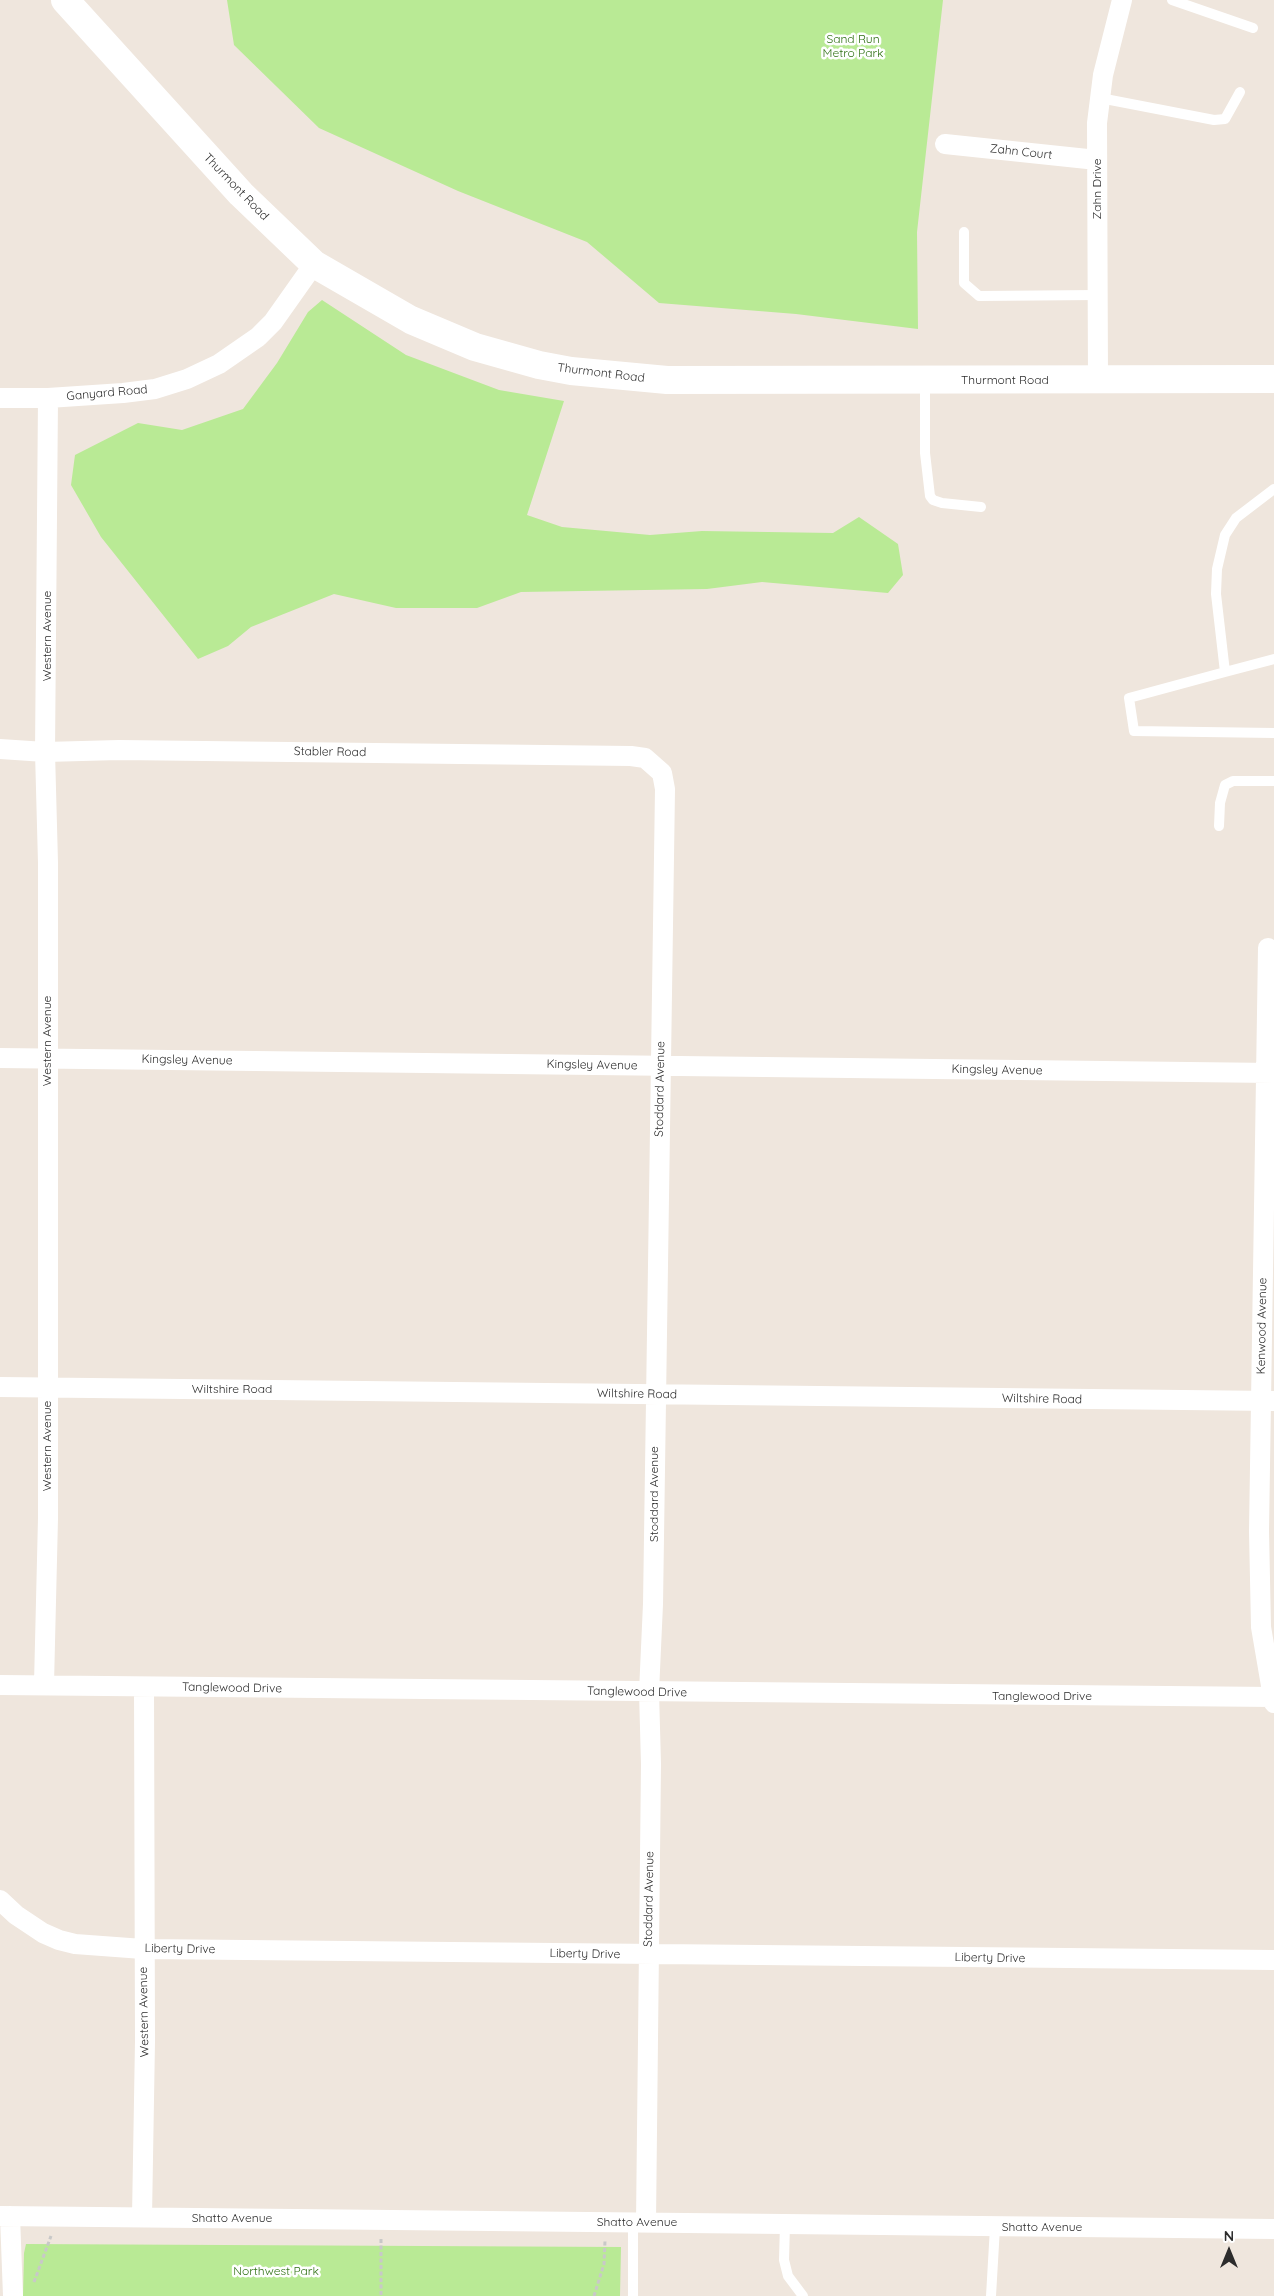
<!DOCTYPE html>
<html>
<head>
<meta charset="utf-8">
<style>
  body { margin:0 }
  #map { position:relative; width:1274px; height:2296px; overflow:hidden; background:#efe6dd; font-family:Quicksand,sans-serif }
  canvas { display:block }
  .north { position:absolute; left:1204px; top:2226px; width:50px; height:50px; -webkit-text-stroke:4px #fff; paint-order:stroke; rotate:0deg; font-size:14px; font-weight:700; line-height:20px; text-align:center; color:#2c2c2c }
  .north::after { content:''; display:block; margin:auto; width:18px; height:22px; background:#2c2c2c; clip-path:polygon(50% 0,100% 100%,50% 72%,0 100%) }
</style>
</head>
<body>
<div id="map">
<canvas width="1274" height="2296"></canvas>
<div class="north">N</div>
</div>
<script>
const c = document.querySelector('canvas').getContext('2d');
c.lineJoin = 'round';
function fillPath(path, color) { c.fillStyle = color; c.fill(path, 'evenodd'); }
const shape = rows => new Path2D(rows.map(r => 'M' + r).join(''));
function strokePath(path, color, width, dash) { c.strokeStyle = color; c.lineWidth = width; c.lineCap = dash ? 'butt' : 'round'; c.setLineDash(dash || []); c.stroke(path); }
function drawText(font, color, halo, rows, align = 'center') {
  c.font = font + ' Quicksand,sans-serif'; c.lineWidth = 5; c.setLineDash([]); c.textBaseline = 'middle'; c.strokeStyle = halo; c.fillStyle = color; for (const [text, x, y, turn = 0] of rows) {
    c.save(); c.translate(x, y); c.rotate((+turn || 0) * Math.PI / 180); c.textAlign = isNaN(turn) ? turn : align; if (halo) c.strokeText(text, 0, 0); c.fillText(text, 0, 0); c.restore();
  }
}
const green = shape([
  [227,0,943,0,917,232,918,329,796,314,659,303,587,242,458,191,319,128,234,45],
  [322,300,406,355,499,390,564,401,527,515,562,527,650,535,702,531,833,533,859,517,898,544,903,575,888,593,762,582,707,589,521,592,477,608,396,608,334,594,251,627,228,646,198,659,101,537,71,485,75,455,138,423,182,430,243,409,277,363,308,312],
  [26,2244,621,2247,620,2296,23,2296,24,2253]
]);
const path = shape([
  [381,2239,381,2296],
  [34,2282,51,2236],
  [594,2296,604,2264,605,2241]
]);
const lane = shape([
  [1172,0,1253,28],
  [1100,98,1214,120,1225,119,1240,92],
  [964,232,964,283,979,296,1098,295],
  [925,381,925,453,930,496,933,500,942,503,981,507],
  [1274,489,1236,518,1225,535,1217,569,1216,594,1225,672,1129,698,1134,731,1274,733],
  [1225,672,1274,659],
  [1219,826,1220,803,1225,785,1233,781,1274,781],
  [785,2224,784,2260,788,2276,803,2296],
  [633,2296,633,2222],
  [991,2296,995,2227]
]);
const street = shape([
  [945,144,1097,160],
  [1098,380,1097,123,1103,75,1122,0],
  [0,398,48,398,123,393,155,389,187,379,219,364,258,337,273,322,314,264],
  [0,749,45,752,119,750,631,756,645,758,662,773,665,789,653,1604,649,1692,651,1764,646,2222],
  [1268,948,1259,1531,1261,1627,1274,1703],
  [0,1058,1274,1073],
  [0,1387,1274,1401],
  [44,1684,48,1518,48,863,45,752,48,398],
  [0,1685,1274,1697],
  [0,1900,16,1915,43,1933,59,1940,75,1944,143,1949,1274,1960],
  [0,2216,1274,2229],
  [10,2216,13,2296],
  [142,2217,145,2041,144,1688]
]);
const secondary = shape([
  [65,0,241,194,314,264,411,320,475,347,539,365,571,371,667,380,1274,379]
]);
const parkNames = [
  ["Sand Run",853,39],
  ["Metro Park",853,53],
  ["Northwest Park",276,2271]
];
const streetNames = [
  ["Zahn Court",1021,152,6],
  ["Thurmont Road",236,187,46],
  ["Zahn Drive",1097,189,-90],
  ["Thurmont Road",601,373,7],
  ["Thurmont Road",1005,380],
  ["Ganyard Road",107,393,-5],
  ["Western Avenue",47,636,-90],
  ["Stabler Road",330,752,1],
  ["Western Avenue",47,1041,-90],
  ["Kingsley Avenue",187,1060,1],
  ["Kingsley Avenue",592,1065,1],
  ["Kingsley Avenue",997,1070,1],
  ["Stoddard Avenue",660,1089,-89],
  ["Kenwood Avenue",1262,1326,-89],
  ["Wiltshire Road",232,1389],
  ["Wiltshire Road",637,1394,1],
  ["Wiltshire Road",1042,1399,1],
  ["Western Avenue",47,1446,-90],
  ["Stoddard Avenue",654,1494,-90],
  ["Tanglewood Drive",232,1688,1],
  ["Tanglewood Drive",637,1692,1],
  ["Tanglewood Drive",1042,1696],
  ["Stoddard Avenue",649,1899,-89],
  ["Liberty Drive",180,1949,1],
  ["Liberty Drive",585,1954,1],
  ["Liberty Drive",990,1958,1],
  ["Western Avenue",144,2012,-91],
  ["Shatto Avenue",232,2218],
  ["Shatto Avenue",637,2222],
  ["Shatto Avenue",1042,2227]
];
fillPath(green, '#b9ea95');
strokePath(path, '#c8c8c8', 3, [4, 2.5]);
strokePath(lane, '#fff', 10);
strokePath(street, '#fff', 20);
strokePath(secondary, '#fff', 28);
drawText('12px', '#2f7114', '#fff', parkNames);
drawText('12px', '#2c2c2c', '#fff', streetNames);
</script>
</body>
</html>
